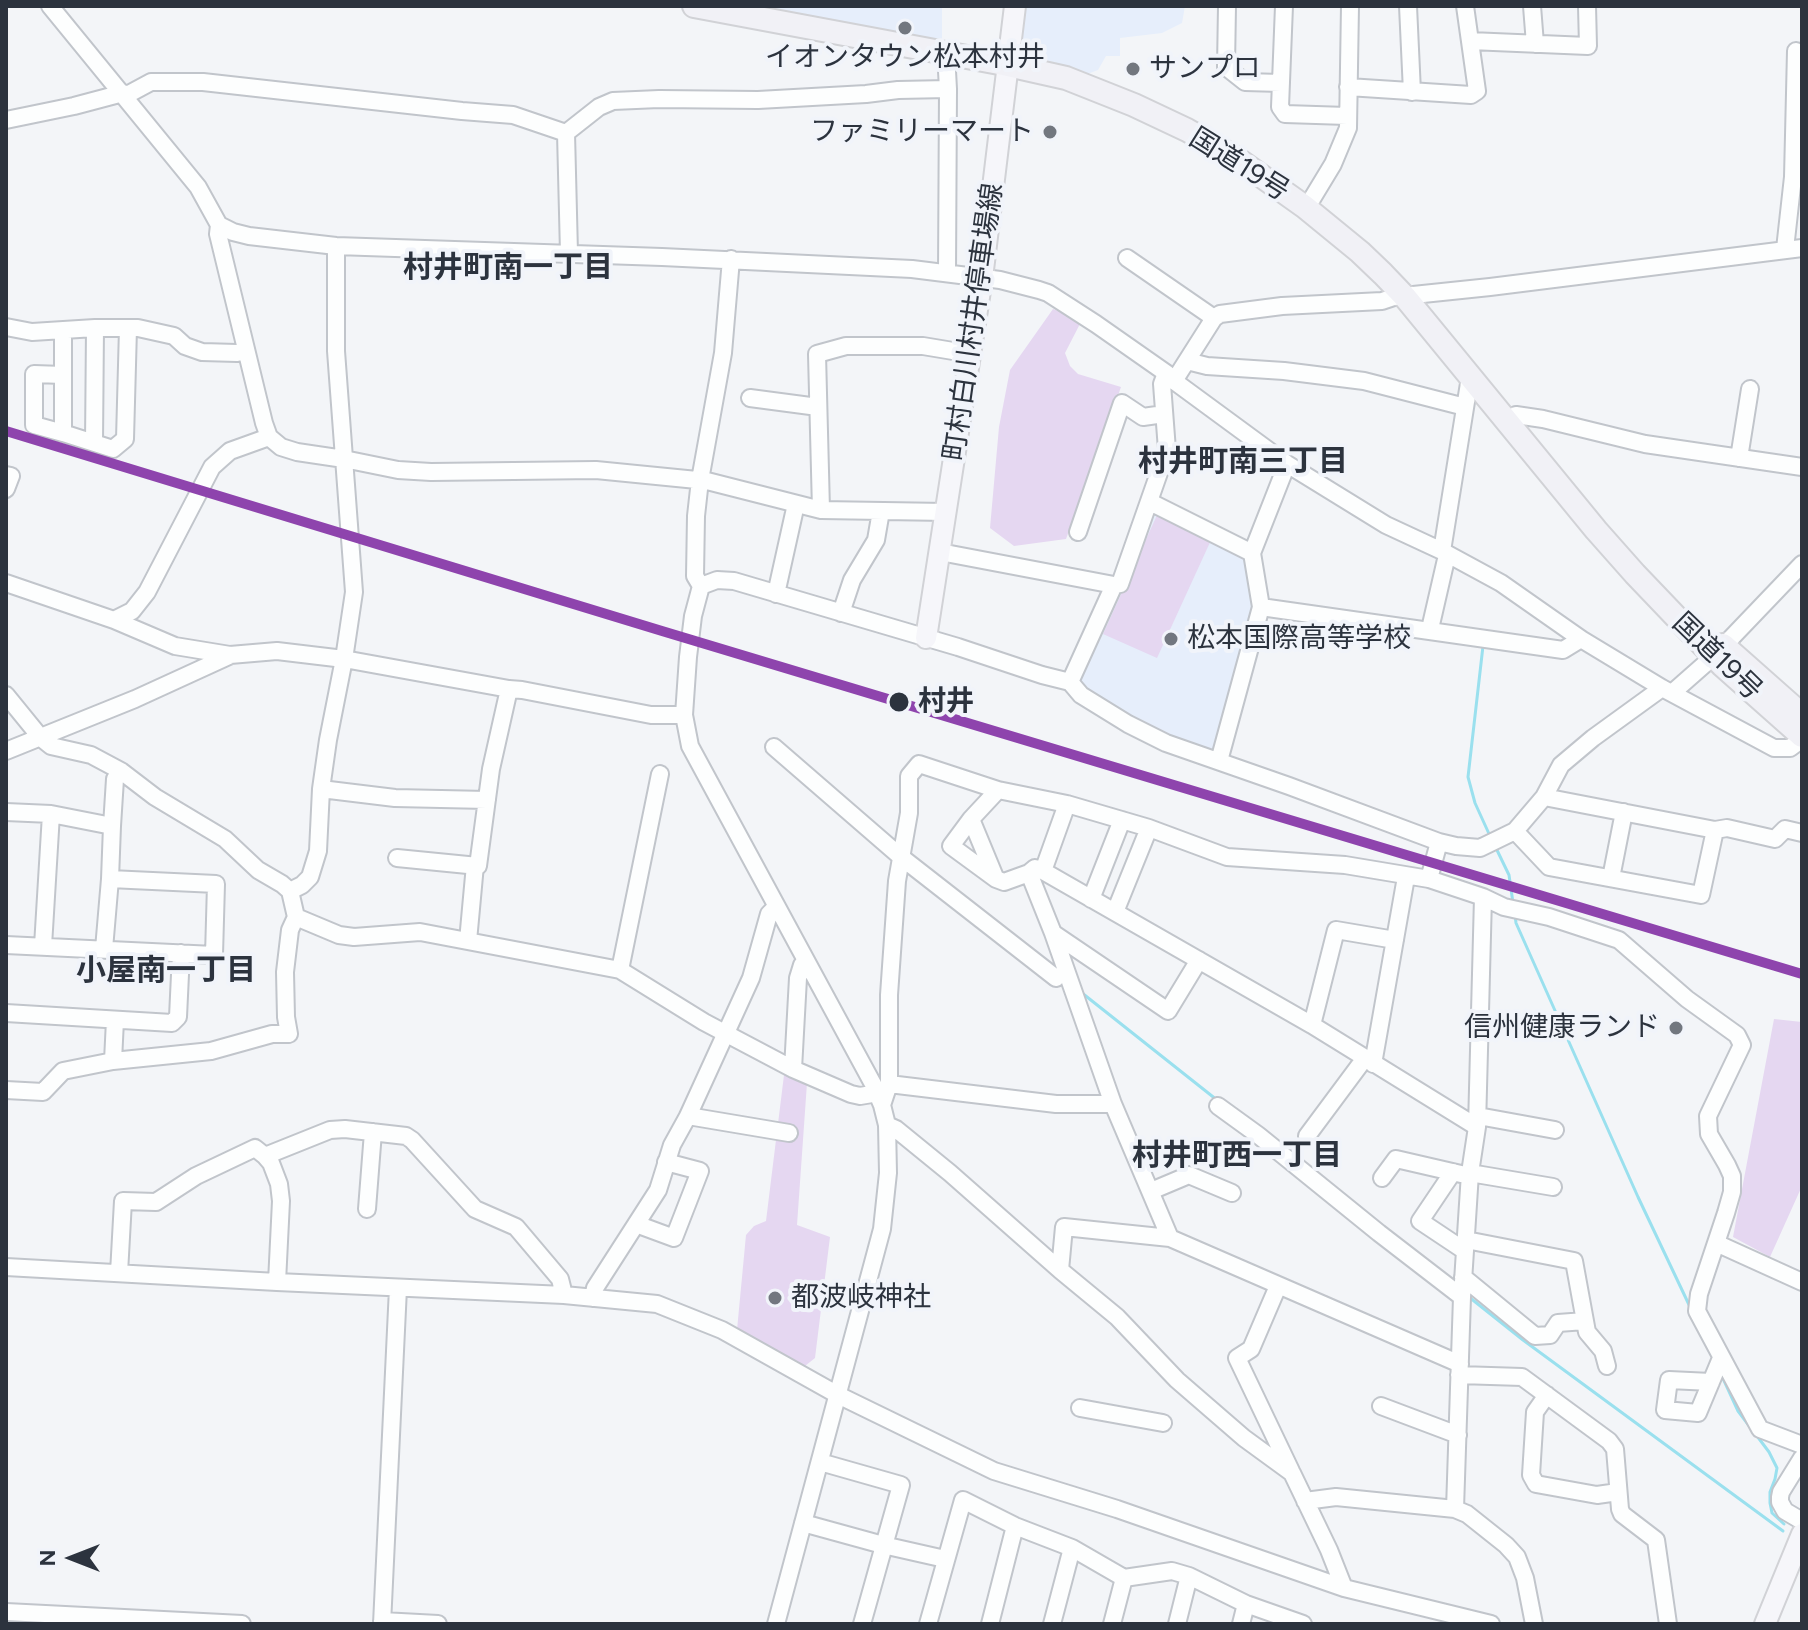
<!DOCTYPE html>
<html>
<head>
<meta charset="utf-8">
<style>
  body { margin:0 }
  #map { position:relative; width:1808px; height:1630px; overflow:hidden; background:#f3f5f8; font-family:Figtree,sans-serif }
  canvas { display:block }
  .frame { position:absolute; inset:0; border:8px solid #2c333e; pointer-events:none }
  .north { position:absolute; left:32px; top:1518px; width:80px; height:80px; -webkit-text-stroke:6px #f1f4fa; paint-order:stroke; rotate:270deg; font-size:22px; font-weight:700; line-height:32px; text-align:center; color:#2c333e }
  .north::after { content:''; display:block; margin:auto; width:28px; height:36px; background:#2c333e; clip-path:polygon(50% 0,100% 100%,50% 72%,0 100%) }
</style>
</head>
<body>
<div id="map">
<canvas width="1808" height="1630"></canvas>
<div class="frame"></div>
<div class="north">N</div>
</div>
<script>
const c = document.querySelector('canvas').getContext('2d');
c.lineJoin = 'round';
function fillPath(path, color) { c.fillStyle = color; c.fill(path, 'evenodd'); }
const shape = rows => new Path2D(rows.map(r => 'M' + r).join(''));
function strokePath(path, color, width, dash) { c.strokeStyle = color; c.lineWidth = width; c.lineCap = dash ? 'butt' : 'round'; c.setLineDash(dash || []); c.stroke(path); }
function drawText(font, color, halo, rows, align = 'center') {
  c.font = font + ' Figtree,"Noto Sans JP",sans-serif'; c.lineWidth = 8; c.setLineDash([]); c.textBaseline = 'middle'; c.strokeStyle = halo; c.fillStyle = color; for (const [text, x, y, turn = 0] of rows) {
    c.save(); c.translate(x, y); c.rotate((+turn || 0) * Math.PI / 180); c.textAlign = isNaN(turn) ? turn : align; if (halo) c.strokeText(text, 0, 0); c.fillText(text, 0, 0); c.restore();
  }
}
const built = shape([
  [746,6,942,6,942,39,938,42],
  [1023,6,1185,6,1182,23,1162,33,1120,38,1120,56,1106,56,1098,70,1082,76,1060,64,1025,54,1019,48],
  [1153,507,1251,556,1259,598,1219,750,1212,754,1162,736,1087,693,1075,680]
]);
const green = shape([
  [1053,309,1082,320,1065,353,1070,366,1078,374,1121,387,1066,539,1014,546,990,528,999,427,1010,370],
  [1158,513,1212,538,1157,658,1103,634],
  [1774,1019,1802,1022,1802,1186,1770,1257,1733,1237],
  [784,1075,807,1083,797,1225,830,1237,815,1358,805,1366,797,1365,737,1330,746,1235,754,1226,766,1221]
]);
const stream = shape([
  [1483,646,1468,777,1475,803,1490,836],
  [1495,846,1509,875,1513,903],
  [1515,915,1516,923,1638,1197,1691,1309],
  [1082,993,1217,1100],
  [1469,1297,1523,1340,1783,1531],
  [1721,1374,1738,1411,1750,1427],
  [1757,1436,1769,1452,1777,1468,1775,1479,1770,1492,1770,1503,1772,1513,1784,1524]
]);
const minor = shape([
  [50,6,198,187,219,225,233,232,249,236,336,246,662,257,912,269,1000,280,1039,290,1048,293,1096,324,1166,373,1174,381,1287,464,1386,525,1442,551,1501,583,1581,639,1662,688,1774,748,1790,748,1802,739],
  [1227,6,1226,67,1245,82,1281,83],
  [1284,6,1280,107,1285,114,1347,116],
  [1408,6,1412,92],
  [1532,6,1535,44],
  [1470,41,1588,46,1587,6],
  [946,53,948,89,947,273],
  [1348,87,1471,95,1477,91,1465,6],
  [125,96,151,82,203,82,462,111,513,115,566,133],
  [6,120,74,106,123,93],
  [566,133,599,107,613,101,659,99,758,100,866,94,898,90,948,89],
  [566,133,569,253],
  [1305,207,1310,202,1333,164,1348,128,1350,6],
  [219,225,218,234,264,423,269,437,281,447,297,452,344,459,398,470,431,472,596,470,707,481,821,510,946,512],
  [1785,249,1793,177,1796,51],
  [1127,258,1214,318],
  [6,327,32,332,95,328,138,328,174,336,185,346,202,352,237,353,246,351],
  [63,331,63,433,113,449,125,439,128,328],
  [1187,361,1207,366,1284,371,1364,381,1465,407],
  [63,375,34,374,34,425,63,433],
  [1174,381,1214,318,1220,314,1282,306,1382,301,1394,297,1490,287,1802,248],
  [750,398,818,407],
  [1506,420,1516,415,1543,419,1645,444,1802,467],
  [94,443,95,328],
  [1739,458,1750,389],
  [6,475,11,476,6,489],
  [1150,502,1252,553,1261,607,1219,761],
  [821,510,817,354,846,346,923,346,971,354],
  [1078,532,1122,403,1143,417,1164,414],
  [1442,551,1470,377],
  [940,552,1114,585],
  [1252,553,1287,464],
  [6,583,114,620,175,646,230,655,277,651,344,659,509,689,522,690,651,715,684,715],
  [701,586,695,576,696,516,700,480,723,353,731,259],
  [776,594,796,504],
  [1261,607,1563,650,1581,639],
  [841,613,852,580,876,540,881,511],
  [114,620,132,611,147,592,212,467,230,451,269,437],
  [1430,629,1447,555],
  [1070,682,1114,585,1120,584,1167,450,1162,384,1166,373],
  [1672,693,1714,656,1802,564],
  [6,695,41,738,51,746,91,755,121,771,155,797,225,839,258,870,282,884,290,891,296,917,290,930,285,972,286,1017,289,1034,272,1034,211,1051,113,1061,63,1071,43,1092,6,1090],
  [774,747,901,857,1056,978],
  [6,751,135,699,229,656],
  [321,789,395,798,487,800],
  [998,790,971,819,951,846,996,879,1004,882,1029,873,1035,868,1043,871,1312,1025,1477,1127],
  [1544,797,1715,830,1727,828,1775,839,1785,829,1802,833],
  [6,812,51,814,112,826,110,879,216,884,214,955,6,945],
  [971,819,995,877],
  [112,826,115,779,121,771],
  [1515,831,1549,867,1701,895,1715,830],
  [397,858,478,866,491,769,509,689],
  [1043,871,1067,804],
  [1029,873,1053,933,1113,1104,1170,1238],
  [1611,878,1624,812],
  [1429,879,1439,842],
  [290,891,302,885,310,877,318,851,321,789,328,740,344,659,354,592,336,351,336,246],
  [1091,899,1122,820],
  [1115,912,1149,828],
  [296,917,339,935,354,937,420,932,620,970,704,1022,793,1069,851,1094,860,1096,878,1093],
  [1053,933,1168,1011,1199,960],
  [468,941,475,865],
  [43,946,51,814],
  [104,949,110,879],
  [620,970,660,774],
  [6,1013,172,1023,178,1017,181,953],
  [1312,1025,1336,930,1395,940],
  [113,1061,115,1020],
  [1373,1064,1406,877],
  [793,1069,798,978,802,965,805,961],
  [889,1084,1056,1104,1113,1104],
  [882,1105,889,1084,889,995,897,881,909,813,909,776,919,764,998,790,1067,804,1149,828,1227,857,1345,865,1429,879,1483,897,1504,907,1549,917,1619,940,1687,999,1737,1035,1742,1045,1708,1116,1709,1134,1727,1165,1732,1176,1732,1192,1726,1213,1716,1243,1802,1282],
  [1218,1106,1258,1135,1379,1233,1462,1297],
  [688,1116,789,1133],
  [1478,1116,1555,1130],
  [887,1125,896,1129,950,1173,1060,1270,1117,1317,1177,1380,1244,1438,1292,1473,1329,1550,1344,1588],
  [1307,1136,1365,1058],
  [265,1156,271,1163,279,1184,281,1201,277,1282],
  [1453,1172,1420,1221,1465,1251],
  [1470,1173,1553,1187],
  [1382,1178,1396,1159,1461,1174],
  [1151,1191,1189,1175,1232,1193],
  [367,1209,373,1132],
  [636,1224,674,1238,700,1171,666,1162],
  [1466,1240,1574,1261,1587,1332,1603,1351,1607,1366],
  [1716,1243,1699,1294,1697,1311,1760,1429,1802,1445],
  [6,1267,277,1282,564,1295,657,1304,722,1330,838,1395,994,1471,1117,1509,1344,1588,1491,1624],
  [1060,1270,1064,1227,1170,1238,1460,1364],
  [119,1273,123,1201,156,1202,196,1176,255,1148,265,1156,330,1130,345,1129,406,1136,412,1140,475,1209,516,1227,560,1279,564,1295],
  [1463,1277,1535,1336,1550,1335,1558,1323,1585,1321],
  [1278,1286,1251,1349,1237,1358,1291,1471],
  [593,1298,595,1288,658,1190,672,1145,688,1116,751,978,769,914,776,907],
  [1459,1375,1522,1377,1609,1441,1615,1449,1620,1509,1622,1514,1656,1540,1668,1624],
  [1711,1382,1669,1380,1665,1410,1698,1413,1711,1382,1721,1358],
  [1547,1395,1535,1412,1531,1475,1536,1484,1597,1495,1618,1492],
  [1381,1406,1458,1435],
  [1080,1408,1163,1423],
  [1802,1458,1781,1492,1780,1497,1780,1502,1785,1511,1802,1521],
  [820,1462,901,1485,862,1624],
  [1305,1501,1336,1497,1455,1509,1467,1514,1506,1545,1517,1557,1525,1578,1534,1624],
  [1455,1509,1462,1297,1470,1173,1477,1127,1483,897],
  [803,1523,883,1545,945,1559],
  [6,1612,242,1624],
  [382,1621,438,1624],
  [382,1624,398,1288],
  [776,1624,882,1229,888,1173,887,1125,882,1105,873,1084,690,746,684,715,688,657,693,616,701,586,717,580,734,581,958,647,1042,675,1070,682,1081,695,1128,724,1166,743,1289,786,1439,842,1456,846,1480,848,1515,831,1544,797,1561,765,1593,738,1662,688],
  [928,1624,963,1500,1015,1526,1072,1548,1124,1578,1172,1571,1189,1576,1246,1604,1303,1624],
  [990,1624,1015,1526],
  [1052,1624,1072,1548],
  [1112,1624,1124,1578],
  [1177,1624,1189,1576],
  [1241,1624,1246,1604]
]);
const major = shape([
  [926,638,982,278,1015,6],
  [1765,1624,1802,1534]
]);
const highway = shape([
  [694,6,999,63,1066,78,1134,105,1187,130,1236,158,1305,207,1360,252,1383,274,1405,297,1596,530,1635,574,1722,665,1802,736],
  [1723,645,1802,715]
]);
const rail1 = shape([
  [6,431,662,631,1802,974]
]);
const markers = [
  [905,28,8,"#72777f"],
  [1133,69,8,"#72777f"],
  [1050,132,8,"#72777f"],
  [1171,639,8,"#72777f"],
  [899,702,11,"#2c333e"],
  [1676,1028,8,"#72777f"],
  [775,1298,8,"#72777f"]
];
const poiNames = [
  ["イオンタウン松本村井",905,58,"center"],
  ["サンプロ",1149,69],
  ["ファミリーマート",1034,132,"right"],
  ["松本国際高等学校",1187,639],
  ["信州健康ランド",1660,1028,"right"],
  ["都波岐神社",791,1298]
];
const streetNames = [
  ["国道19号",1239,165,32],
  ["町村白川村井停車場線",974,322,-82],
  ["国道19号",1717,657,44]
];
const stopNames = [
  ["村井",918,702]
];
const neighbourhoodNames = [
  ["村井町南一丁目",508,268],
  ["村井町南三丁目",1243,462],
  ["小屋南一丁目",166,971],
  ["村井町西一丁目",1237,1156]
];
fillPath(built, '#e6eefb');
fillPath(green, '#e5d7f1');
strokePath(stream, '#9ae0ee', 3);
strokePath(minor, '#c1c5cb', 20);
strokePath(major, '#d1d2d6', 24);
strokePath(highway, '#d1d2d6', 26);
strokePath(minor, '#fdfefe', 16);
strokePath(major, '#f6f6fa', 20);
strokePath(highway, '#f1f1f6', 22);
strokePath(rail1, '#8e44ad', 10);
for (const [x, y, r, color] of markers) { const dot = new Path2D(); dot.arc(x, y, r, 0, 2 * Math.PI); c.fillStyle = color; c.fill(dot); strokePath(dot, '#f1f4fa', 3); }
drawText('28px', '#2c333e', '#f1f4fa', poiNames, 'left');
drawText('28px', '#2c333e', '#f1f4fa', streetNames);
drawText('bold 28px', '#2c333e', '#f1f4fa', stopNames, 'left');
drawText('bold 30px', '#2c333e', '#f1f4fa', neighbourhoodNames);
</script>
</body>
</html>
